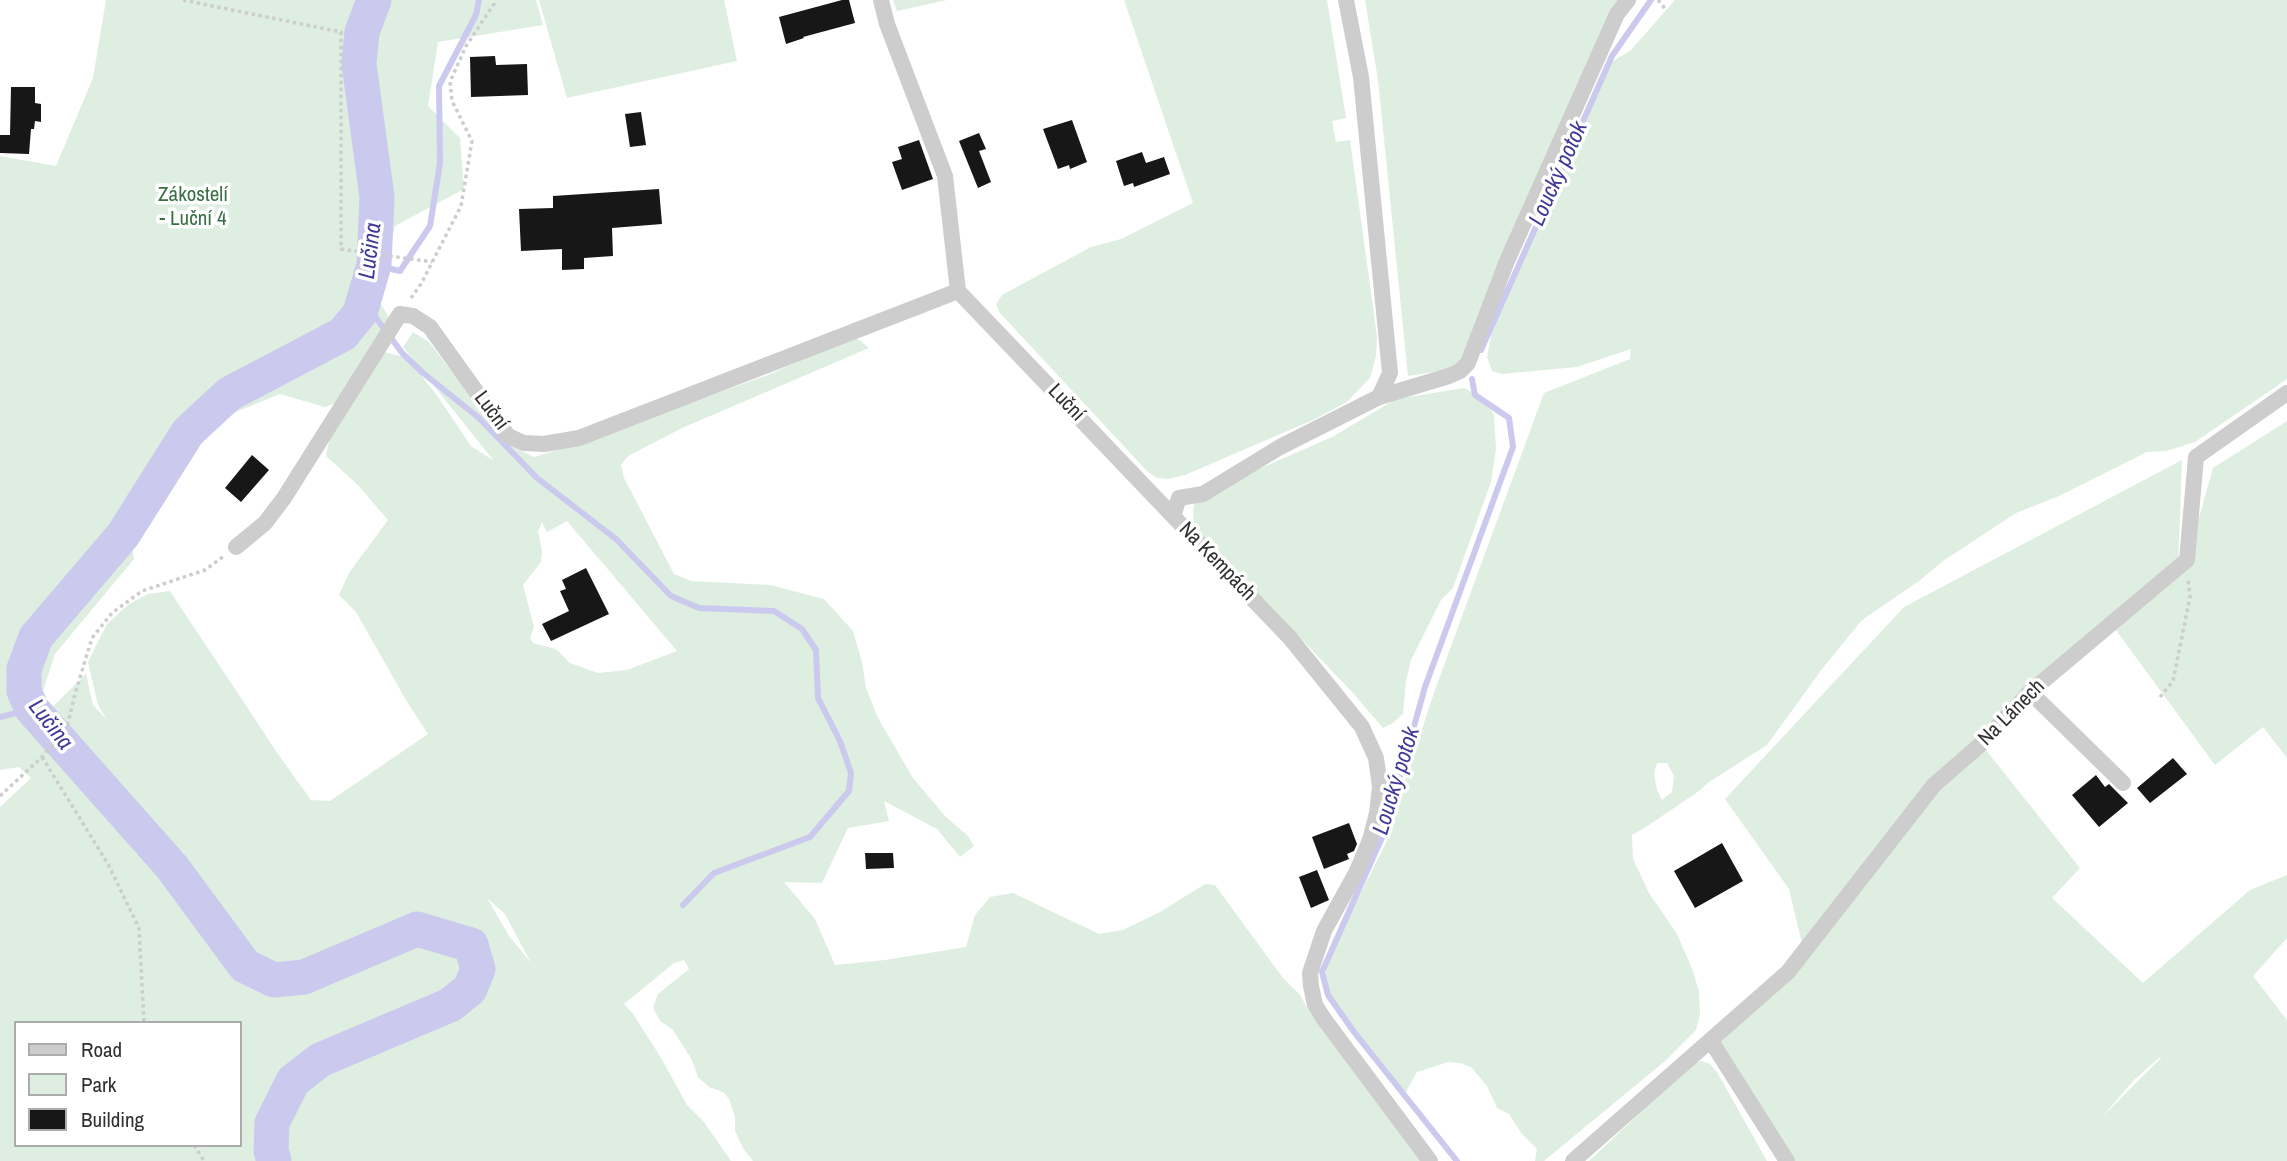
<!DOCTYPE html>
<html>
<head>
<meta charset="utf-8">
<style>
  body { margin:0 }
  #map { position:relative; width:2287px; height:1161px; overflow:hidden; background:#fff; font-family:"Archivo Narrow",sans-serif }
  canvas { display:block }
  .legend { position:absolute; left:14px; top:1021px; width:228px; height:126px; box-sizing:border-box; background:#fff; border:2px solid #acacac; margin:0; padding:9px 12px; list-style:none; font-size:21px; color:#303030 }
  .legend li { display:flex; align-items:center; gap:14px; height:35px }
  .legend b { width:35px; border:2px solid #acacac }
</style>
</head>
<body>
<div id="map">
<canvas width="2287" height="1161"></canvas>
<ul class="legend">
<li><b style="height:9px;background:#cdcdcd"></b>Road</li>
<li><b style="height:19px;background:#deeee0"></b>Park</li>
<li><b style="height:19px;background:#171717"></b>Building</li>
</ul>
</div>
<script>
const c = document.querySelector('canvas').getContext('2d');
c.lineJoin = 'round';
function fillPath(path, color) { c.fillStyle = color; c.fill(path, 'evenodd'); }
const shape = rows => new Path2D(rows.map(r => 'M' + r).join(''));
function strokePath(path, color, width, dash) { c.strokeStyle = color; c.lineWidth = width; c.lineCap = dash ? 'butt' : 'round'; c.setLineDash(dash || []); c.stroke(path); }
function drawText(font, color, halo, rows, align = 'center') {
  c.font = font + ' "Archivo Narrow",sans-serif'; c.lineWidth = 7; c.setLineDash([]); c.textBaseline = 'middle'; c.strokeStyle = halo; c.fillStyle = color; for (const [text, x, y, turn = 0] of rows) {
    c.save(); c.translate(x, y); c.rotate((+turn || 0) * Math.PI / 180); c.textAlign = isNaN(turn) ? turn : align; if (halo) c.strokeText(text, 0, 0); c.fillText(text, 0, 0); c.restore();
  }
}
const green = shape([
  [106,0,536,0,543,25,438,42,428,106,460,138,464,189,395,226,375,294,390,319,384,352,408,358,438,397,471,446,494,461,403,347,413,332,429,342,508,444,534,457,564,448,768,375,854,336,869,348,682,428,628,456,621,465,624,478,674,574,691,581,770,585,824,599,853,631,862,662,866,688,878,718,913,778,946,817,968,836,974,846,960,857,937,829,884,801,889,821,848,828,822,883,784,882,815,919,835,965,885,960,966,947,975,915,990,897,1013,893,1099,934,1123,930,1160,912,1205,884,1215,885,1283,978,1301,996,1308,1010,1426,1161,753,1161,743,1148,735,1131,735,1117,729,1099,723,1092,709,1087,698,1077,692,1060,673,1030,660,1021,653,1008,658,994,689,969,684,960,674,963,624,1004,633,1014,660,1056,687,1105,704,1122,731,1161,0,1161,0,807,31,778,19,767,0,770,0,156,56,166,93,78],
  [280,394,325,407,354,396,329,441,326,456,358,485,388,520,349,573,339,595,356,612,406,700,428,734,330,801,311,800,278,754,170,591,148,594,129,604,107,624,88,662,98,705,107,720,93,705,86,674,31,728,55,654,134,559,126,518,204,425],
  [567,521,677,651,627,670,598,673,570,663,556,649,533,643,530,638,534,627,523,585,541,562,542,551,538,531,542,522,547,532],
  [487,898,505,914,531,963,509,936],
  [16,1023,240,1023,240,1145,16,1145],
  [539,0,724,0,737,61,567,98],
  [893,0,947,0,897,11],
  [1124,0,1327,0,1346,118,1332,121,1336,142,1350,140,1377,336,1376,356,1370,378,1347,402,1313,420,1185,475,1168,479,1157,478,1147,471,999,312,996,304,1002,295,1091,247,1121,239,1193,203],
  [1365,0,1622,0,1459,368,1408,376,1378,80],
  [1675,0,2287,0,2287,379,2195,442,2166,451,2147,452,2059,496,2016,513,1943,561,1919,581,1862,620,1822,669,1767,745,1709,782,1699,791,1649,825,1632,835,1633,859,1649,893,1677,934,1693,971,1699,992,1700,1014,1696,1030,1665,1061,1544,1161,1535,1161,1537,1149,1522,1134,1509,1114,1497,1108,1487,1086,1472,1068,1461,1063,1448,1062,1417,1072,1403,1097,1333,1005,1325,989,1325,978,1328,958,1388,839,1398,801,1436,687,1544,393,1630,359,1631,349,1577,367,1502,374,1492,371,1487,357,1493,326,1579,132,1587,134,1592,125,1583,120,1610,63,1631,50],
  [1657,763,1667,763,1674,776,1672,792,1662,800,1657,790,1654,774],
  [1464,388,1483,398,1494,415,1496,449,1491,482,1453,588,1441,600,1411,660,1406,681,1403,714,1393,723,1383,728,1353,693,1195,528,1193,516,1194,504,1202,494,1332,437,1396,399],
  [2287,421,2287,758,2263,727,2215,765,2113,626,1981,744,2080,868,2052,898,2143,983,2250,890,2287,875,2287,938,2253,976,2287,1020,2287,1161,1787,1161,1711,1041,1804,952,1789,889,1725,799,1904,607,2182,460,2178,567,2187,560,2213,468],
  [2160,1057,2161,1058,2102,1117,2134,1080],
  [1702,1061,1710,1064,1717,1072,1767,1161,1589,1161,1693,1063]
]);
const stream = shape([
  [374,265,400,271,430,226,440,163,439,86,476,15,479,0],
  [364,302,403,354,423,373,479,418,537,478,616,539,671,596,699,608,774,611,802,629,816,650,818,698,840,741,851,773,849,791,810,837,714,873,683,905],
  [1481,350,1612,56,1651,0],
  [0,717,32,709],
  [1457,1161,1354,1032,1328,995,1322,972,1384,833,1425,687,1513,447,1509,418,1475,395,1472,379]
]);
const river = shape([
  [274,1161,271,1151,272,1123,293,1081,320,1060,450,1005,470,989,478,969,471,945,417,929,304,977,274,980,245,966,172,867,32,709,24,691,24,669,36,637,123,535,188,432,229,394,343,334,360,313,374,265,377,197,359,64,362,32,374,0]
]);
const building = shape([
  [842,0,849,0,855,23,803,37,804,38,786,44,779,17],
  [495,56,496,65,527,64,528,95,471,97,470,57],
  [11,87,35,87,35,103,41,104,41,122,35,121,34,129,31,129,29,154,0,153,0,135,10,135],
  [641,112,646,145,630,147,625,114],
  [1072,120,1087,162,1070,169,1069,165,1058,169,1043,129],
  [979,133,986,149,979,151,991,182,978,188,959,141],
  [919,140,933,179,902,190,892,162,902,159,898,147],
  [1142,152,1146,163,1164,157,1170,174,1134,187,1133,183,1124,186,1116,161],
  [659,189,662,224,612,228,613,256,584,258,584,269,562,270,562,249,521,251,519,209,553,208,553,196],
  [252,455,269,470,241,502,225,488],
  [586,568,609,614,551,641,542,624,569,611,560,591,566,589,562,580],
  [2173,758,2187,774,2150,803,2137,788],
  [2096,775,2105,787,2109,784,2128,803,2099,827,2072,795],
  [1349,823,1357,844,1354,851,1347,854,1349,859,1324,869,1312,837],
  [1722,843,1743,881,1695,908,1674,871],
  [865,853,893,853,894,868,866,869],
  [1317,870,1329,900,1311,908,1299,877]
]);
const path = shape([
  [183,0,341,32,341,249,432,262],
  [1658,0,1667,11],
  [411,298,421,284,461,206,472,141,452,101,450,82,466,46,494,4,494,0],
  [2160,697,2173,681,2190,597,2188,580],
  [42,757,108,864,139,928,144,1023],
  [0,796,42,757,67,727,75,694,92,638,112,613,142,591,205,570,224,556],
  [194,1145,204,1161]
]);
const minor = shape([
  [881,0,887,24,945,176,958,291,1173,516],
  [1346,0,1361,77,1390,373,1379,397,1280,447,1203,494,1179,498,1173,516,1290,638,1362,727,1376,758,1380,787,1377,813,1370,840,1357,871,1324,931,1310,973,1311,986,1315,1005,1324,1019,1430,1161],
  [1379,397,1449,376,1460,371,1468,363,1507,261,1617,14,1628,0],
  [236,547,265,523,284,498,400,314,413,316,430,327,508,436,524,443,544,444,579,438,958,291],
  [2030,692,2123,783],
  [1711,1041,1787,1161],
  [1573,1161,1788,972,1934,785,1981,744,2030,692,2187,560,2196,457,2287,393]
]);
const parkNames = [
  ["Zákostelí",193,195],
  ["- Luční 4",193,219]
];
const streetNames = [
  ["Luční",1066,403,46],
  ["Luční",491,411,53],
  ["Na Kempách",1217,562,46],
  ["Na Lánech",2012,713,-45]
];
const waterNames = [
  ["Loucký potok",1559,174,-66],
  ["Lučina",371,251,-83],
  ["Lučina",50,725,52],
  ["Loucký potok",1397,781,-73]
];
fillPath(green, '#deeee0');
strokePath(stream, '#ccc9ef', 6);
strokePath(river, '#ccc9ef', 35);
fillPath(building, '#171717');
strokePath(path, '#cdcdcd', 3.5, [3.5, 3.5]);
strokePath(minor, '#cdcdcd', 16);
drawText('21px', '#3a6f46', '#fff', parkNames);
drawText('21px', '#303030', '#fff', streetNames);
drawText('italic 23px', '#3f3998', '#fff', waterNames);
</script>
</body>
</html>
